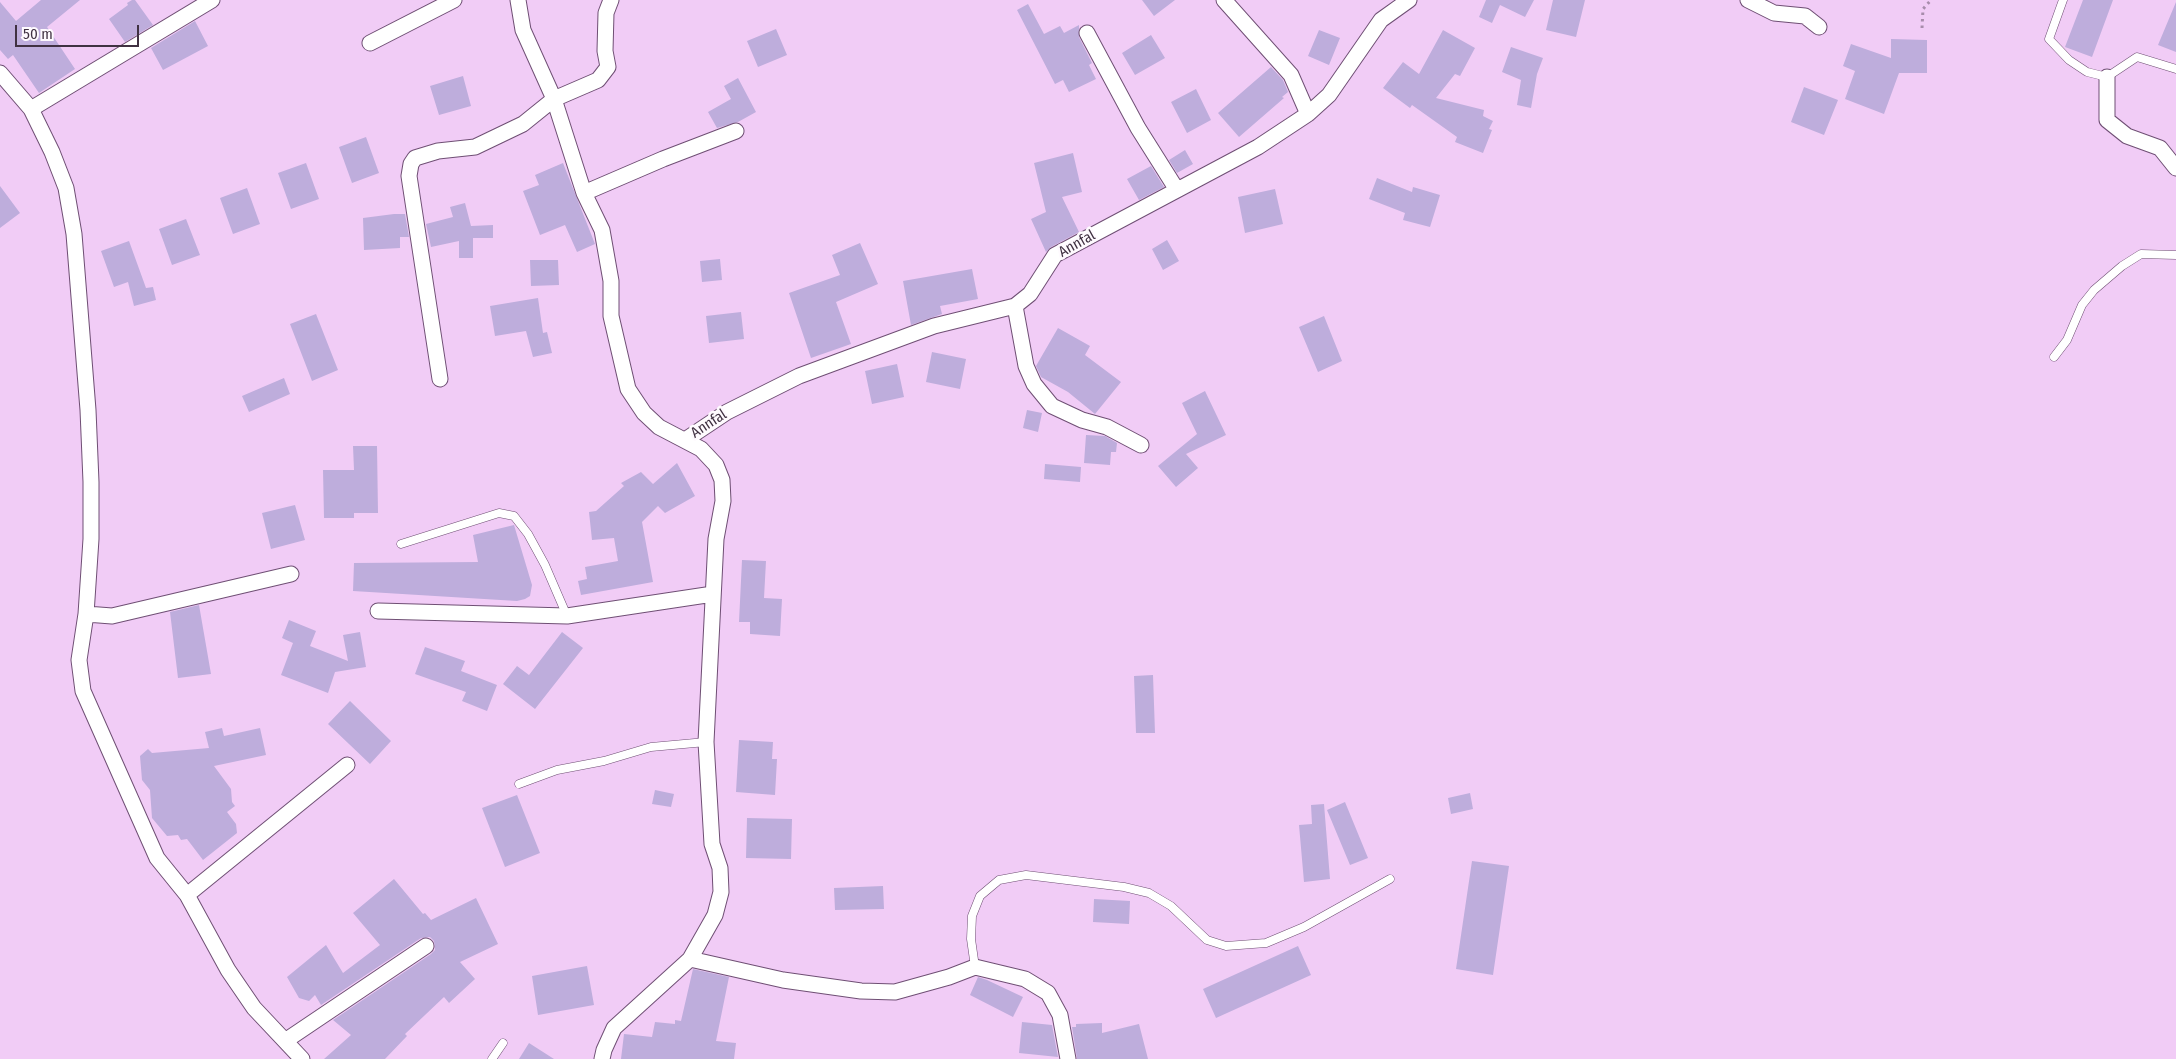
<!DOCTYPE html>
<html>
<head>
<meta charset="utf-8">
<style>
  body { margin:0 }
  #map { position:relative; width:2176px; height:1059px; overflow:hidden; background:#f1ccf6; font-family:"Fira Sans Condensed",sans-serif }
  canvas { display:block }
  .scale { position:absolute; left:15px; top:25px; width:124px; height:22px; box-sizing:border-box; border:2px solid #403142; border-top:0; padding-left:6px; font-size:15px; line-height:18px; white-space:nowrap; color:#403142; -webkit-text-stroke:4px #fefafe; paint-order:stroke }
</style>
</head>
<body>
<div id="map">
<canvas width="2176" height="1059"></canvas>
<div class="scale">50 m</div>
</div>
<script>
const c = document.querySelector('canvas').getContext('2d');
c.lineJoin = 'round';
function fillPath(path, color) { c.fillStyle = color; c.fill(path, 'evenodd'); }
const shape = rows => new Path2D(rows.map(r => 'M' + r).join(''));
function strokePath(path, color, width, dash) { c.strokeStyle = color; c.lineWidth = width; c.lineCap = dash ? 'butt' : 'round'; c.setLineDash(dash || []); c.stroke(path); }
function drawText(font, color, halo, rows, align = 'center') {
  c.font = font + ' "Fira Sans Condensed",sans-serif'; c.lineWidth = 5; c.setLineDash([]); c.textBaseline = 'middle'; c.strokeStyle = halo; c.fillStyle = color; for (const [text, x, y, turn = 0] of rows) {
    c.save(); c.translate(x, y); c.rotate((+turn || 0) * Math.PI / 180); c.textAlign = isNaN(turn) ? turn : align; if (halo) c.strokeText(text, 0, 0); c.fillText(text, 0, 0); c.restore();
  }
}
const building = shape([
  [41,0,80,0,47,27,75,69,39,93,13,55,8,59,0,50,0,2,16,21],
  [132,0,135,0,153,25,125,42,109,19,128,5,127,3],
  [1142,0,1175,0,1154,16],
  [1486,0,1534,0,1525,17,1500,5,1492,23,1479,17],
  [1553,0,1585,0,1576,37,1546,30],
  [2083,0,2113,0,2092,57,2065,47],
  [2176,2,2176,52,2158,45],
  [1028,4,1044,34,1060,26,1064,33,1079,25,1079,37,1092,63,1089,65,1096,79,1069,92,1063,80,1055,84,1017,10],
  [195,21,208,46,163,70,151,48],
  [776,29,787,55,758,67,747,41],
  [1319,30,1340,38,1329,65,1308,56],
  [1443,30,1475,48,1460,76,1455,74,1436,98,1484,110,1483,116,1493,121,1489,129,1492,130,1483,153,1455,142,1457,137,1412,105,1410,108,1383,88,1403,62,1419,74],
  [1151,35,1165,58,1135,75,1122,53],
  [1891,39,1927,40,1927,73,1899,73,1884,114,1845,99,1855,71,1843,66,1851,44,1891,58],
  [1511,47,1543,58,1537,74,1531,108,1517,105,1521,80,1502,72],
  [1271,67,1283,80,1288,92,1282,97,1284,98,1239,137,1218,113],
  [463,76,471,106,439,115,430,86],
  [738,78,756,112,738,122,717,128,708,112,731,99,724,86],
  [1804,87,1838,100,1824,135,1791,122],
  [1196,89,1211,120,1187,133,1171,102],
  [366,137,379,173,352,183,339,147],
  [1185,150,1193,164,1177,173,1169,160],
  [1073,153,1082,192,1062,197,1079,232,1051,247,1046,252,1031,219,1046,212,1034,163],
  [306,163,319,199,291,209,278,173],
  [563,163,595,244,577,252,565,225,540,235,523,191,539,185,535,175],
  [1151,166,1164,187,1139,200,1127,179],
  [1377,178,1412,192,1413,187,1440,195,1430,227,1403,220,1405,213,1369,199],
  [0,186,20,213,0,228],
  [247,188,260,224,233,234,220,198],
  [1275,189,1283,224,1245,233,1238,197],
  [465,203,471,226,493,225,493,238,473,238,473,258,459,258,459,241,431,247,426,224,453,217,450,207],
  [394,214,405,214,409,237,400,237,400,248,364,250,363,218],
  [186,219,200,255,172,265,159,229],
  [1167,240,1179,261,1163,270,1152,249],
  [129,241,146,288,153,287,156,300,134,306,128,282,114,287,101,251],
  [860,243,878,284,836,302,851,344,811,358,789,293,840,275,832,255],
  [720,259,722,280,702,282,700,261],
  [530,260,558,260,559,285,531,286],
  [972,269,978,299,940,306,942,314,911,325,903,281],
  [538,298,543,333,547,332,552,353,533,357,526,331,495,336,490,306],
  [741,312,744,339,709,343,706,316],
  [316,314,338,370,312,381,290,324],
  [1324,316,1342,361,1318,372,1299,327],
  [1058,328,1090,346,1085,355,1121,382,1095,414,1068,392,1041,377,1036,366],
  [932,352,966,359,960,389,926,382],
  [897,364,904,397,872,404,865,371],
  [284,378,290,394,249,412,242,396],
  [1205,391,1226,435,1186,454,1198,468,1176,487,1158,466,1197,434,1182,403],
  [1027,410,1042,413,1038,432,1023,428],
  [1086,435,1105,436,1117,443,1116,452,1111,452,1110,465,1084,463],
  [353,446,377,446,378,513,354,513,354,518,324,518,323,470,354,470],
  [677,463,695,496,665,513,658,506,642,522,653,582,581,595,578,581,587,579,585,567,618,561,614,538,592,540,589,512,596,511,624,486,621,483,641,472,653,484],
  [1045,464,1081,467,1080,482,1044,479],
  [295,505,305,540,271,549,262,513],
  [514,525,532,585,530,596,525,599,517,601,353,591,354,563,478,562,473,535],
  [742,560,766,561,764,598,782,599,780,636,750,634,750,622,739,622],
  [199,605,211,674,178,678,170,612],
  [289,620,316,631,310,646,348,661,343,635,360,632,366,667,335,672,328,693,281,675,293,643,282,638],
  [562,632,583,648,535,709,503,684,517,666,529,675],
  [425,647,465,661,461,671,497,685,487,711,462,701,466,692,415,674],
  [1153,675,1155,733,1136,733,1134,676],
  [350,701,391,741,370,764,328,724],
  [222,728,224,736,260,728,266,755,214,766,231,789,232,802,235,806,227,812,236,824,237,833,203,860,187,839,181,840,178,835,167,836,152,818,150,790,142,780,140,756,148,749,152,753,209,748,205,732],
  [739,740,773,742,772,759,777,759,775,795,736,792],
  [655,790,674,794,671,807,652,804],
  [1470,793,1473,809,1451,814,1448,798],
  [517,795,540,853,505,867,482,808],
  [1345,802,1368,858,1350,865,1327,810],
  [1324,804,1330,879,1304,882,1299,825,1312,824,1311,805],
  [747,818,792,819,791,859,746,858],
  [1472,861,1509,866,1493,975,1456,969],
  [394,879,423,914,425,913,431,920,476,898,498,944,460,962,475,979,449,1003,444,997,405,1034,407,1036,385,1059,324,1059,351,1035,333,1020,431,954,435,950,434,941,430,937,421,938,321,1005,315,995,309,1001,299,998,287,977,326,945,343,973,380,945,353,913],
  [883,886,884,909,835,910,834,888],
  [1094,899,1130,901,1129,924,1093,922],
  [1298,946,1311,975,1216,1018,1203,989],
  [587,966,594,1005,538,1015,532,976],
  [693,969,729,977,716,1041,736,1043,734,1059,621,1059,624,1034,652,1037,655,1022,675,1024,675,1020,681,1021],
  [978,977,987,980,1023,997,1013,1017,970,995],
  [1022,1022,1052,1025,1058,1057,1019,1053],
  [1102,1023,1102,1033,1139,1024,1148,1059,1077,1059,1072,1027,1076,1027,1076,1024],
  [529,1043,554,1059,519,1059]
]);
const path = shape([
  [1922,28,1923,9,1931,0]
]);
const service = shape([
  [2063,0,2049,39,2069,60,2087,72,2107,77,2137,57,2176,69],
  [2054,357,2067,340,2082,305,2094,290,2122,266,2141,254,2176,255],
  [401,544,499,513,514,516,528,534,545,565,567,616],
  [519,784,557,770,604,761,651,747,706,742],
  [975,967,971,939,972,916,980,896,999,880,1026,875,1124,887,1149,893,1171,906,1207,940,1226,946,1266,943,1304,927,1390,879],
  [492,1059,503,1043]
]);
const minor = shape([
  [518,0,523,30,554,99,584,193,602,230,611,281,611,316,628,389,644,413,659,427,701,449,716,465,722,480,723,501,716,539,706,742,712,844,720,868,721,892,715,915,690,959,614,1028,604,1050,602,1059],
  [1224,0,1291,75,1308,114],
  [1748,0,1774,13,1805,16,1819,27],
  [1087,33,1138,128,1177,190],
  [370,43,454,0],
  [0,73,31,109,52,152,66,188,74,234,88,410,91,482,91,539,86,614,79,660,83,691,157,858,187,895,228,970,254,1008,302,1059],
  [2107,77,2107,120,2127,136,2160,148,2176,168],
  [31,109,212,0],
  [584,193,663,159,736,131],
  [1015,306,1026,366,1034,384,1052,406,1082,420,1107,427,1141,445],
  [440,379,409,176,411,164,415,158,438,151,475,147,523,124,554,99,598,80,608,67,605,51,606,13,611,0],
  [685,440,727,412,799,376,934,326,1015,306,1030,294,1055,255,1258,147,1308,114,1329,95,1381,20,1409,0],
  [378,611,567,616,713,594],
  [86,614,112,616,291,574],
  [187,895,347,765],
  [690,959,783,980,861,991,895,992,949,977,975,967,1025,979,1048,993,1060,1015,1068,1059],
  [285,1041,426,946]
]);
const streetNames = [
  ["Annfal",1077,244,-29],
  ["Annfal",709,424,-33]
];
fillPath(building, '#beaddc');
strokePath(service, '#6f4f74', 9);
strokePath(minor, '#6f4f74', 17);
strokePath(path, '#a78cab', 3, [2.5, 4]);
strokePath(service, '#fff', 8);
strokePath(minor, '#fff', 15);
drawText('15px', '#403142', '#fefafe', streetNames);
</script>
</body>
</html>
